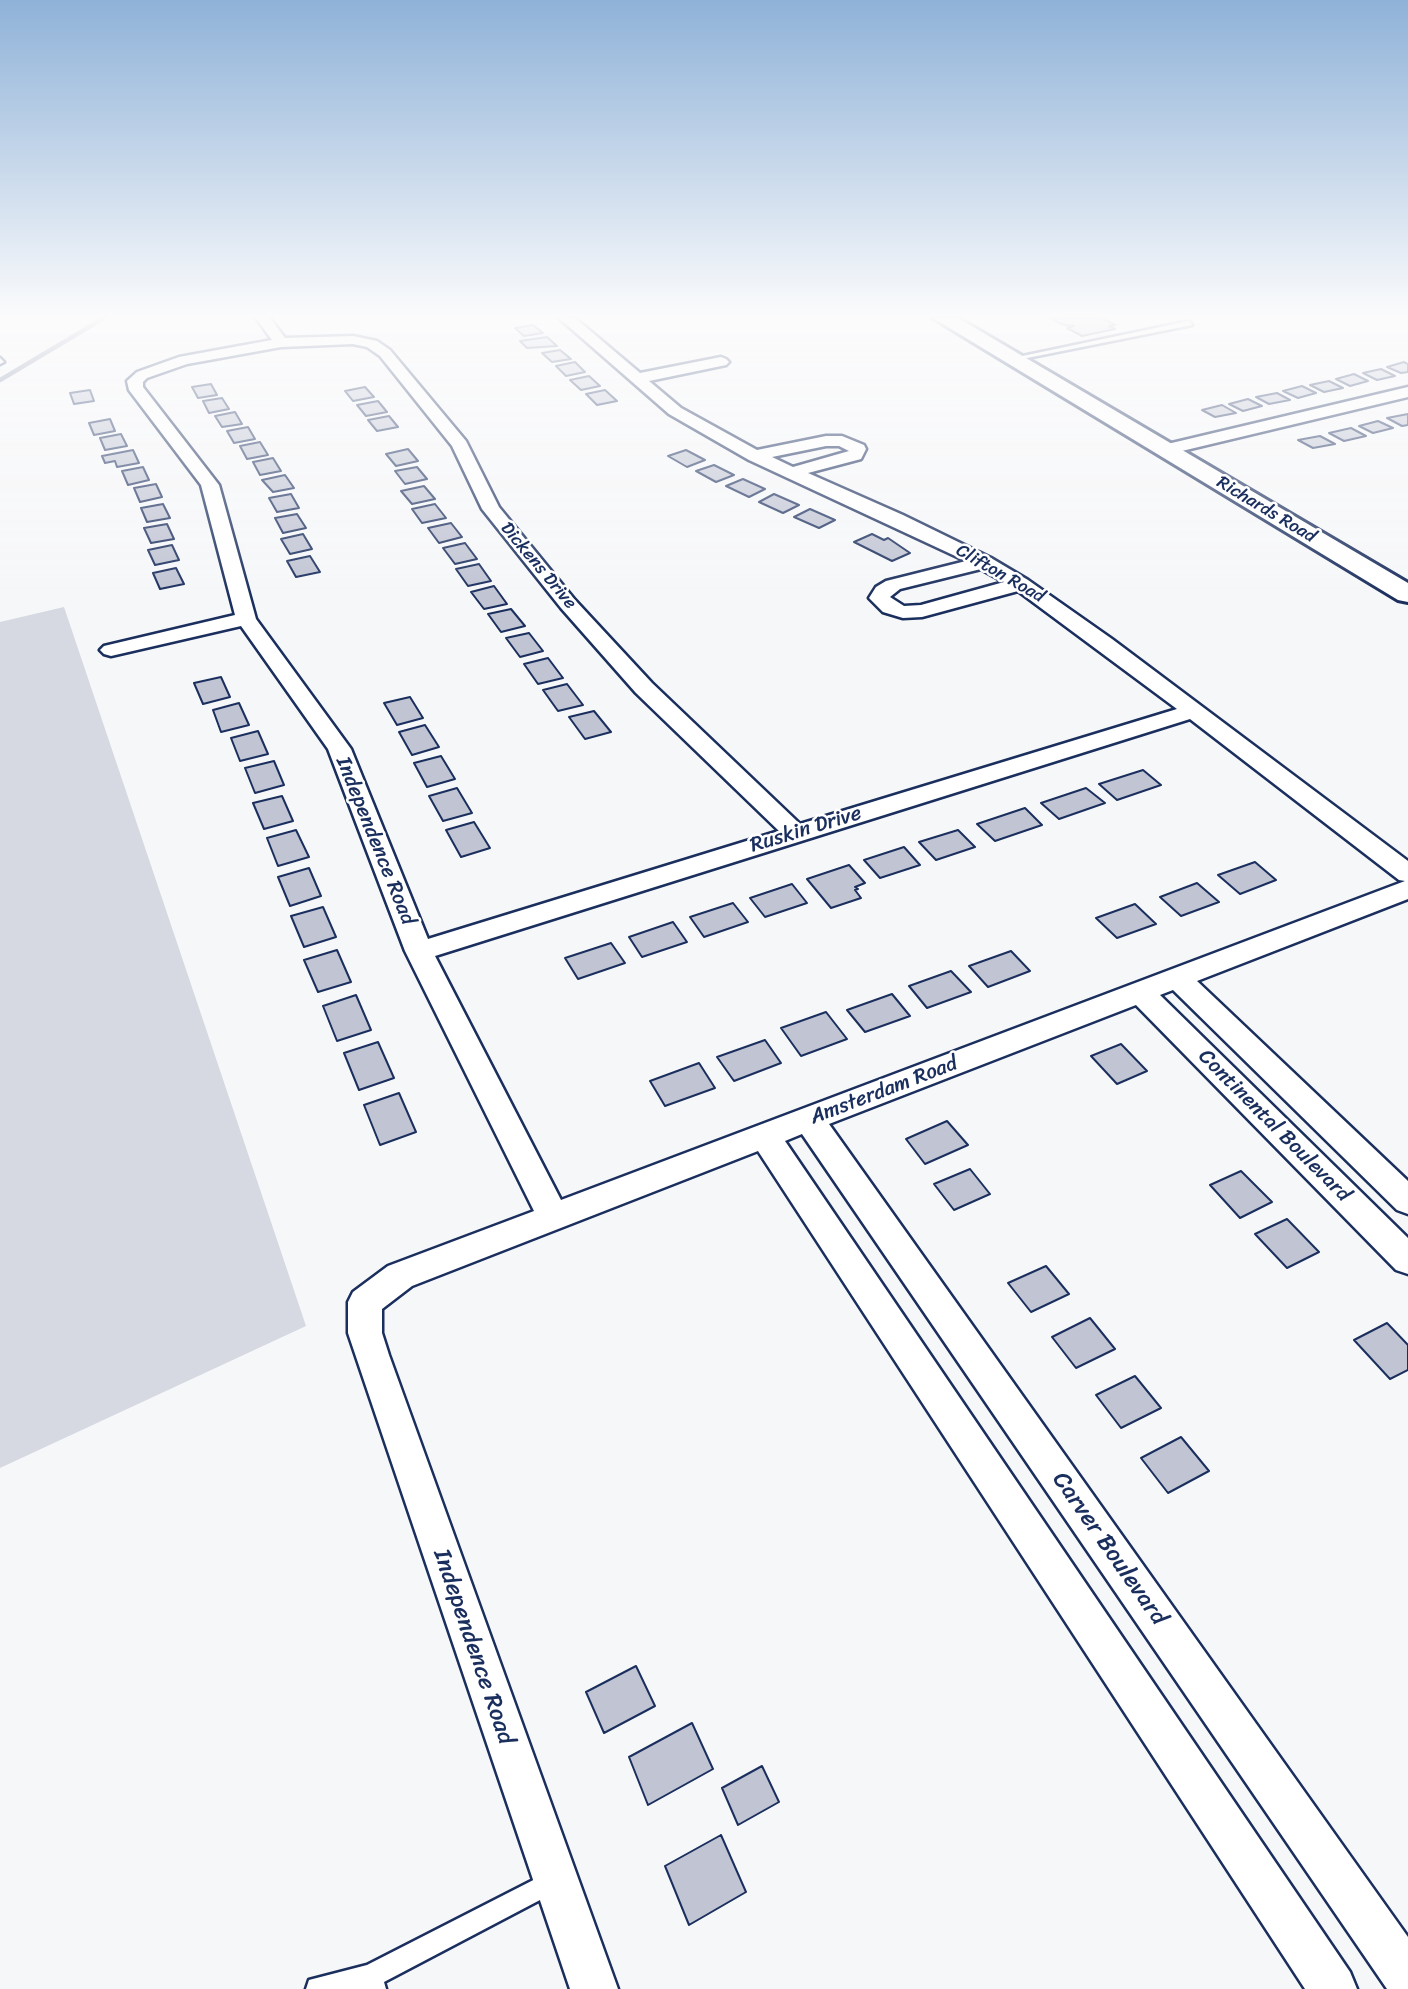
<!DOCTYPE html>
<html>
<head>
<meta charset="utf-8">
<style>
  body { margin:0 }
  canvas { display:block; background:#f6f7f9 }
</style>
</head>
<body>
<canvas width="1408" height="1989"></canvas>
<script>
const c = document.querySelector('canvas').getContext('2d');
c.lineJoin = 'round';
function fillPath(path, color) { c.fillStyle = color; c.fill(path, 'evenodd'); }
const shape = rows => new Path2D(rows.map(r => 'M' + r).join(''));
function strokePath(path, color, width, dash) { c.strokeStyle = color; c.lineWidth = width; c.lineCap = dash ? 'butt' : 'round'; c.setLineDash(dash || []); c.stroke(path); }
function drawText(font, color, halo, rows, align = 'center') {
  c.font = font + ' Sriracha,sans-serif'; c.lineWidth = 5; c.setLineDash([]); c.textBaseline = 'middle'; c.strokeStyle = halo; c.fillStyle = color; for (const [text, x, y, turn = 0] of rows) {
    c.save(); c.translate(x, y); c.rotate((+turn || 0) * Math.PI / 180); c.textAlign = isNaN(turn) ? turn : align; if (halo) c.strokeText(text, 0, 0); c.fillText(text, 0, 0); c.restore();
  }
}
const green = shape([
  [64,607,306,1326,0,1468,0,622]
]);
const stream = shape([
  [0,380,104,318]
]);
const building = shape([
  [1050,318,1102,318,1115,325,1109,326,1115,329,1082,336,1067,328,1074,326,1064,325,1050,318],
  [533,325,543,333,524,336,515,328,533,325],
  [547,337,557,346,527,348,520,341,547,337],
  [560,350,571,359,552,362,542,353,560,350],
  [575,362,585,372,566,376,556,366,575,362],
  [1404,362,1408,364,1408,372,1401,373,1387,367,1404,362],
  [1381,369,1395,376,1377,380,1363,373,1381,369],
  [1354,374,1368,381,1350,386,1336,379,1354,374],
  [589,376,600,386,581,390,570,380,589,376],
  [1329,381,1343,388,1324,392,1310,385,1329,381],
  [211,384,217,395,198,398,192,387,211,384],
  [1302,386,1316,393,1298,398,1283,391,1302,386],
  [365,387,374,397,353,401,345,391,365,387],
  [90,390,94,401,74,404,70,393,90,390],
  [605,390,617,401,597,405,586,394,605,390],
  [1277,393,1290,400,1269,404,1256,397,1277,393],
  [222,398,229,409,209,413,203,401,222,398],
  [1248,399,1262,406,1243,411,1229,404,1248,399],
  [378,401,387,412,366,416,357,405,378,401],
  [1222,405,1236,413,1215,417,1202,410,1222,405],
  [235,412,242,424,222,427,215,416,235,412],
  [1408,414,1408,425,1402,426,1387,418,1408,414],
  [389,416,398,427,377,431,368,420,389,416],
  [110,419,115,431,94,435,89,423,110,419],
  [1378,421,1393,428,1373,433,1359,426,1378,421],
  [248,427,255,439,234,443,227,431,248,427],
  [1351,428,1366,436,1344,441,1329,433,1351,428],
  [121,434,127,446,105,450,100,438,121,434],
  [1320,436,1335,444,1313,448,1298,440,1320,436],
  [260,442,268,455,247,459,240,446,260,442],
  [408,449,418,461,396,466,386,454,408,449],
  [133,450,139,463,117,467,115,461,105,463,102,456,133,450],
  [686,450,705,460,687,467,668,456,686,450],
  [273,458,281,471,260,475,253,462,273,458],
  [714,465,734,475,716,482,696,471,714,465],
  [143,467,149,480,128,485,122,471,143,467],
  [417,467,427,479,405,484,395,471,417,467],
  [285,475,294,488,273,492,262,480,285,475],
  [743,479,765,489,749,497,726,486,743,479],
  [156,484,162,497,140,502,134,488,156,484],
  [424,486,435,499,412,504,401,491,424,486],
  [291,494,299,508,277,512,269,498,291,494],
  [774,494,799,505,783,513,759,502,774,494],
  [163,504,170,518,147,522,141,508,163,504],
  [435,504,446,518,422,523,412,509,435,504],
  [810,509,835,520,819,528,794,517,810,509],
  [297,514,306,528,283,533,275,518,297,514],
  [451,523,462,537,439,543,428,528,451,523],
  [167,524,174,539,151,543,144,528,167,524],
  [303,534,312,549,290,554,281,539,303,534],
  [872,534,884,540,888,538,910,553,892,561,854,542,872,534],
  [465,543,477,559,455,564,443,548,465,543],
  [172,545,179,560,155,565,148,550,172,545],
  [310,556,320,572,296,577,287,561,310,556],
  [479,564,491,581,468,586,456,569,479,564],
  [176,568,184,584,160,589,153,573,176,568],
  [494,586,507,604,484,609,471,592,494,586],
  [511,609,525,626,501,632,488,614,511,609],
  [529,633,543,651,520,657,506,638,529,633],
  [548,658,563,678,538,684,524,664,548,658],
  [221,677,230,697,203,704,194,683,221,677],
  [567,684,583,705,558,711,543,690,567,684],
  [410,697,423,718,397,725,384,703,410,697],
  [239,703,249,725,221,732,213,710,239,703],
  [594,711,611,732,585,739,569,717,594,711],
  [425,725,439,747,412,755,399,732,425,725],
  [258,731,268,754,240,761,231,738,258,731],
  [441,756,455,779,427,787,414,763,441,756],
  [274,761,284,785,255,793,245,768,274,761],
  [1143,770,1161,785,1117,800,1099,784,1143,770],
  [457,788,472,813,443,821,429,796,457,788],
  [1086,788,1105,803,1059,819,1041,803,1086,788],
  [282,796,293,821,264,829,253,803,282,796],
  [1025,808,1042,825,995,841,977,824,1025,808],
  [474,822,490,848,461,857,446,830,474,822],
  [296,830,309,857,278,866,267,838,296,830],
  [958,830,975,847,936,860,919,842,958,830],
  [904,847,920,865,880,878,864,860,904,847],
  [1255,862,1276,880,1240,894,1218,875,1255,862],
  [849,865,865,883,855,887,858,889,855,890,861,898,831,908,807,879,849,865],
  [309,868,321,896,290,906,278,877,309,868],
  [1197,883,1219,902,1181,916,1160,897,1197,883],
  [792,884,807,903,765,917,750,898,792,884],
  [733,903,748,922,704,937,690,917,733,903],
  [1135,904,1156,924,1117,938,1096,918,1135,904],
  [323,907,336,937,304,947,291,916,323,907],
  [673,922,687,942,642,957,629,937,673,922],
  [611,943,625,963,578,979,565,958,611,943],
  [337,950,351,982,318,992,304,960,337,950],
  [1011,951,1030,971,988,987,969,966,1011,951],
  [951,971,971,992,927,1008,909,986,951,971],
  [892,994,910,1016,865,1032,847,1010,892,994],
  [356,995,371,1030,337,1041,323,1006,356,995],
  [826,1012,847,1039,801,1056,781,1028,826,1012],
  [765,1040,781,1063,734,1081,717,1057,765,1040],
  [378,1042,394,1078,359,1090,344,1053,378,1042],
  [1121,1044,1147,1071,1117,1084,1091,1056,1121,1044],
  [699,1063,715,1088,665,1106,650,1081,699,1063],
  [399,1093,416,1132,380,1145,364,1105,399,1093],
  [947,1121,968,1145,925,1164,906,1139,947,1121],
  [970,1169,990,1194,954,1210,934,1184,970,1169],
  [1241,1171,1272,1202,1240,1218,1210,1185,1241,1171],
  [1287,1219,1319,1252,1287,1268,1255,1234,1287,1219],
  [1046,1266,1069,1294,1031,1312,1008,1283,1046,1266],
  [1090,1318,1115,1349,1076,1368,1052,1337,1090,1318],
  [1387,1323,1408,1345,1408,1370,1390,1379,1354,1340,1387,1323],
  [1135,1376,1161,1408,1121,1428,1096,1395,1135,1376],
  [1181,1437,1209,1471,1168,1493,1141,1458,1181,1437],
  [636,1666,655,1706,604,1733,586,1692,636,1666],
  [692,1723,713,1769,648,1805,629,1757,692,1723],
  [762,1766,779,1802,738,1825,722,1788,762,1766],
  [721,1835,746,1892,689,1925,665,1866,721,1835]
]);
const lane = shape([
  [1189,321,1192,325,1012,361,1008,359,1189,321],
  [0,358,4,362,0,364,0,358],
  [551,1871,559,1874,562,1882,559,1890,384,1982,386,1989,306,1989,309,1980,367,1965,551,1871]
]);
const street = shape([
  [256,318,270,318,285,338,353,336,377,341,390,350,466,441,499,507,575,600,652,683,800,824,1177,709,1018,591,922,617,903,618,883,612,869,598,876,587,886,581,966,561,749,460,669,414,559,318,575,318,640,373,721,357,726,359,729,362,726,365,649,381,681,408,757,450,826,436,842,436,864,445,866,449,861,459,808,473,903,515,991,558,1028,580,1112,639,1408,861,1408,899,1197,981,1408,1181,1408,1214,1397,1210,1173,990,1160,995,1408,1238,1408,1274,1396,1270,1136,1005,829,1124,1408,1937,1408,1989,1387,1989,802,1134,785,1141,1350,1972,1357,1989,1305,1989,758,1151,412,1286,382,1309,382,1333,389,1355,618,1989,570,1989,348,1333,348,1302,353,1292,388,1266,534,1211,405,951,328,749,241,626,111,656,104,654,100,650,104,646,235,615,201,485,129,390,127,381,137,372,179,357,272,340,256,318],
  [353,344,367,347,380,356,452,446,482,509,561,608,636,693,779,831,428,939,351,749,256,619,219,485,143,387,143,382,147,378,187,364,281,347,353,344],
  [826,446,839,446,849,451,793,467,772,457,826,446],
  [981,569,1004,582,921,605,904,606,890,597,900,589,981,569],
  [1190,719,1399,880,1405,881,561,1200,435,956,1190,719],
  [1408,387,1408,397,1165,455,1156,450,1159,446,1408,387]
]);
const secondary = shape([
  [933,318,958,318,1408,583,1408,602,1398,600,933,318]
]);
const farStreetnames = [
  ["Richards Road",1266,510,31],
  ["Dickens Drive",538,566,50],
  ["Clifton Road",1000,574,30]
];
const streetNames = [
  ["Ruskin Drive",806,830,-17],
  ["Independence Road",375,841,68],
  ["Amsterdam Road",884,1091,-21],
  ["Continental Boulevard",1274,1126,45]
];
const nearStreetnames = [
  ["Carver Boulevard",1109,1549,55],
  ["Independence Road",473,1647,71]
];
fillPath(green, '#d6d9e2');
strokePath(stream, '#707c99', 4.5);
fillPath(building, '#c0c4d3');
strokePath(building, '#1b2f5e', 2);
strokePath(lane, '#1b2f5e', 5);
strokePath(street, '#1b2f5e', 5);
strokePath(secondary, '#1b2f5e', 6);
fillPath(lane, '#fff');
fillPath(street, '#fff');
fillPath(secondary, '#fff');
const sky = c.createLinearGradient(0, 0, 0, 597);
sky.addColorStop(0, '#8fb2d8');
sky.addColorStop(0.53, '#fbfbfc');
sky.addColorStop(1, '#fbfbfc00');
c.fillStyle = sky;
c.fillRect(0, 0, 1408, 597);
drawText('18px', '#1b2f5e', '#fff', farStreetnames);
drawText('21px', '#1b2f5e', '#fff', streetNames);
drawText('24px', '#1b2f5e', '#fff', nearStreetnames);
</script>
</body>
</html>
